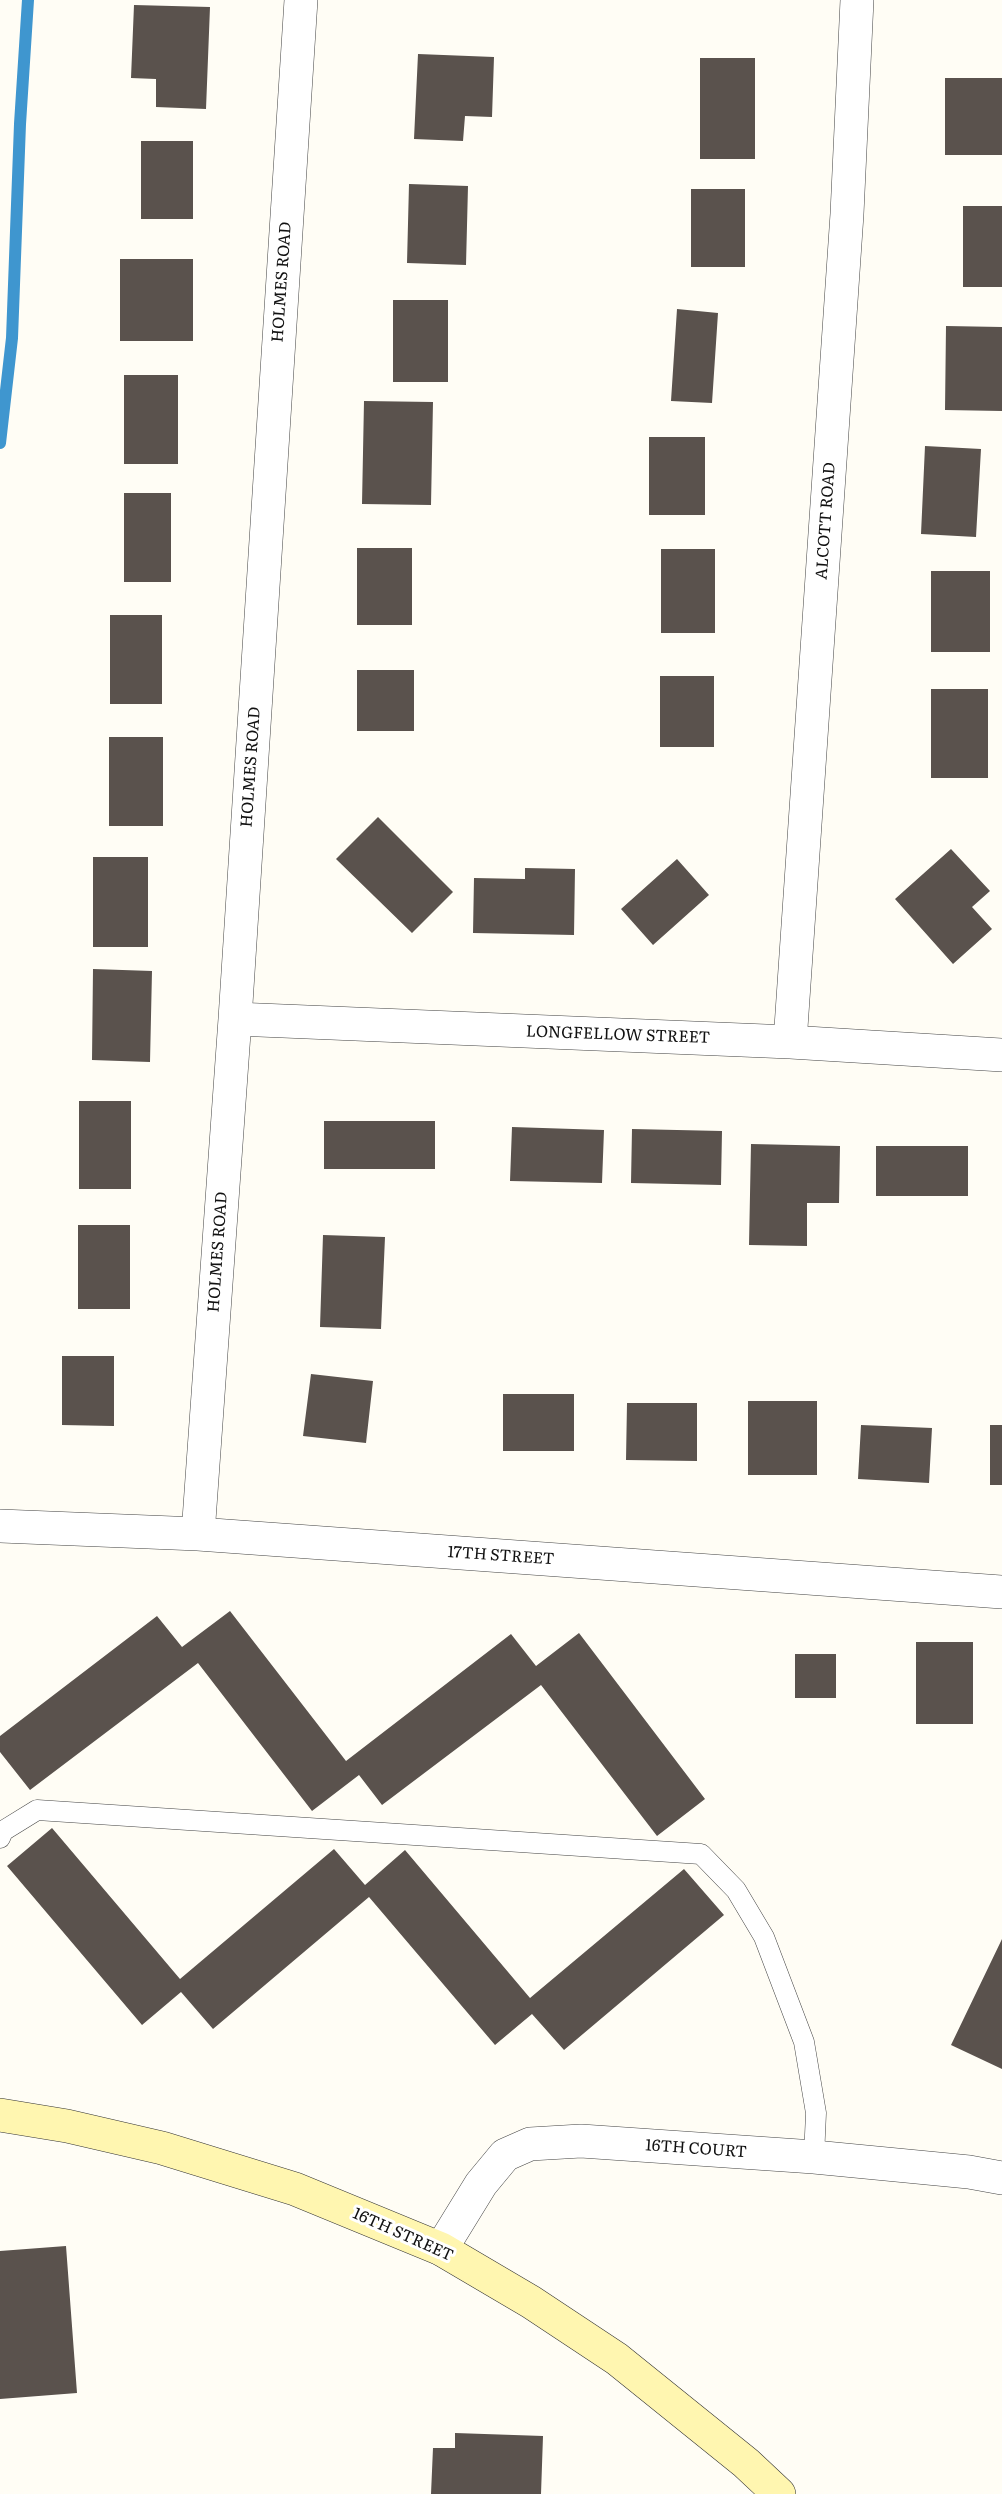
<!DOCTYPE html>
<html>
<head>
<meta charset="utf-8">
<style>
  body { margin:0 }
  canvas { display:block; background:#fffdf5 }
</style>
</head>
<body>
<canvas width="1002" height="2494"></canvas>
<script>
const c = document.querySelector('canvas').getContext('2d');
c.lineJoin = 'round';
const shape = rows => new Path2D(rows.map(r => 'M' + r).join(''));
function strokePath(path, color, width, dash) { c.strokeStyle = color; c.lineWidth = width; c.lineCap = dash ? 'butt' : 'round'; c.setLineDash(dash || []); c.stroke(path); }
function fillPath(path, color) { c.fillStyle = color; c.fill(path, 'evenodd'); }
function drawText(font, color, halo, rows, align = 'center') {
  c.font = font + ' Literata,serif'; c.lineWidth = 6; c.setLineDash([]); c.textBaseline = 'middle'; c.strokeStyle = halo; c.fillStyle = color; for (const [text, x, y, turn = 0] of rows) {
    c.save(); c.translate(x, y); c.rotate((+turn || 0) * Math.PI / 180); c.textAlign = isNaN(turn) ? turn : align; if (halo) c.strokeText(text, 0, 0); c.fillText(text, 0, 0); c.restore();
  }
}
const stream = shape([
  [0,443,12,338,20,124,28,0]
]);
const building = shape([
  [134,5,210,7,206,109,156,107,156,79,131,78],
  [418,54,494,57,492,117,465,116,463,141,414,139],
  [700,58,755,58,755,159,700,159],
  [945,78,1002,78,1002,155,945,155],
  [141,141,193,141,193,219,141,219],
  [409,184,468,186,466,265,407,263],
  [691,189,745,189,745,267,691,267],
  [963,206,1002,206,1002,287,963,287],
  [120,259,193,259,193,341,120,341],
  [393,300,448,300,448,382,393,382],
  [677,309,718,313,712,403,671,401],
  [946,326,1002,327,1002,411,945,410],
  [124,375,178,375,178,464,124,464],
  [364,401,433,402,431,505,362,504],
  [649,437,705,437,705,515,649,515],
  [925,446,981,449,976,537,921,534],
  [124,493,171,493,171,582,124,582],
  [357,548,412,548,412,625,357,625],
  [661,549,715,549,715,633,661,633],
  [931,571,990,571,990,652,931,652],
  [110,615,162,615,162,704,110,704],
  [357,670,414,670,414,731,357,731],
  [660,676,714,676,714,747,660,747],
  [931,689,988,689,988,778,931,778],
  [109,737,163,737,163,826,109,826],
  [378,817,453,892,412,933,336,859],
  [951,849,990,891,972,907,992,929,953,964,895,899],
  [93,857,148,857,148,947,93,947],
  [677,859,709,895,653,945,621,909],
  [525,868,575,869,574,935,473,933,474,878,525,879],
  [93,969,152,971,150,1062,92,1060],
  [79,1101,131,1101,131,1189,79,1189],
  [324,1121,435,1121,435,1169,324,1169],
  [512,1127,604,1130,602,1183,510,1181],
  [632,1129,722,1131,721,1185,631,1183],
  [751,1144,840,1146,839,1203,807,1203,807,1246,749,1245],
  [876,1146,968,1146,968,1196,876,1196],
  [78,1225,130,1225,130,1309,78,1309],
  [323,1235,385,1237,381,1329,320,1327],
  [62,1356,114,1356,114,1426,62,1425],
  [311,1374,373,1381,366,1443,303,1436],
  [503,1394,574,1394,574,1451,503,1451],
  [748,1401,817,1401,817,1475,748,1475],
  [627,1403,697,1403,697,1461,626,1460],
  [861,1425,932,1428,929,1483,858,1479],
  [990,1425,1002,1425,1002,1485,990,1485],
  [230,1611,346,1761,511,1634,536,1666,579,1633,705,1799,657,1836,541,1685,382,1805,359,1775,312,1811,198,1663,30,1790,0,1752,0,1736,157,1616,182,1647],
  [916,1642,973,1642,973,1724,916,1724],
  [795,1654,836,1654,836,1698,795,1698],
  [52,1828,180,1979,334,1849,365,1885,405,1850,530,1998,684,1869,724,1915,564,2050,532,2014,495,2045,369,1897,213,2029,181,1992,142,2025,7,1866],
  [1002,1939,1002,2069,951,2045],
  [66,2246,77,2393,0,2399,0,2251],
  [455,2433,543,2436,541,2494,431,2494,433,2448,455,2448]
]);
const service = shape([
  [0,1838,3,1831,37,1810,701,1854,736,1890,764,1937,804,2042,816,2113,814,2157]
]);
const minor = shape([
  [235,1019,790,1042,1002,1055],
  [790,1042,847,214,857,0],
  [0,1526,198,1534,1002,1592],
  [198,1534,235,1019,301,0],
  [441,2249,481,2184,505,2155,530,2144,581,2141,814,2157,969,2172,1002,2178]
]);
const secondary = shape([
  [0,2115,67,2126,162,2148,295,2189,441,2249,531,2302,617,2359,746,2463,779,2494]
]);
const streetNames = [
  ["HOLMES ROAD",282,282,-86],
  ["ALCOTT ROAD",826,521,-86],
  ["HOLMES ROAD",251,767,-86],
  ["LONGFELLOW STREET",618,1035,2],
  ["HOLMES ROAD",218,1252,-86],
  ["17TH STREET",501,1556,4],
  ["16TH COURT",696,2149,4],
  ["16TH STREET",403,2235,24]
];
strokePath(stream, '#3f96cf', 12);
fillPath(building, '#5a524d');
strokePath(service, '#444', 21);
strokePath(minor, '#444', 34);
strokePath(secondary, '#333', 34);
strokePath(service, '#fff', 20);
strokePath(minor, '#fff', 33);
strokePath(secondary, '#fff6b0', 33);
drawText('16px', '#111', '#fff', streetNames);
</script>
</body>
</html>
